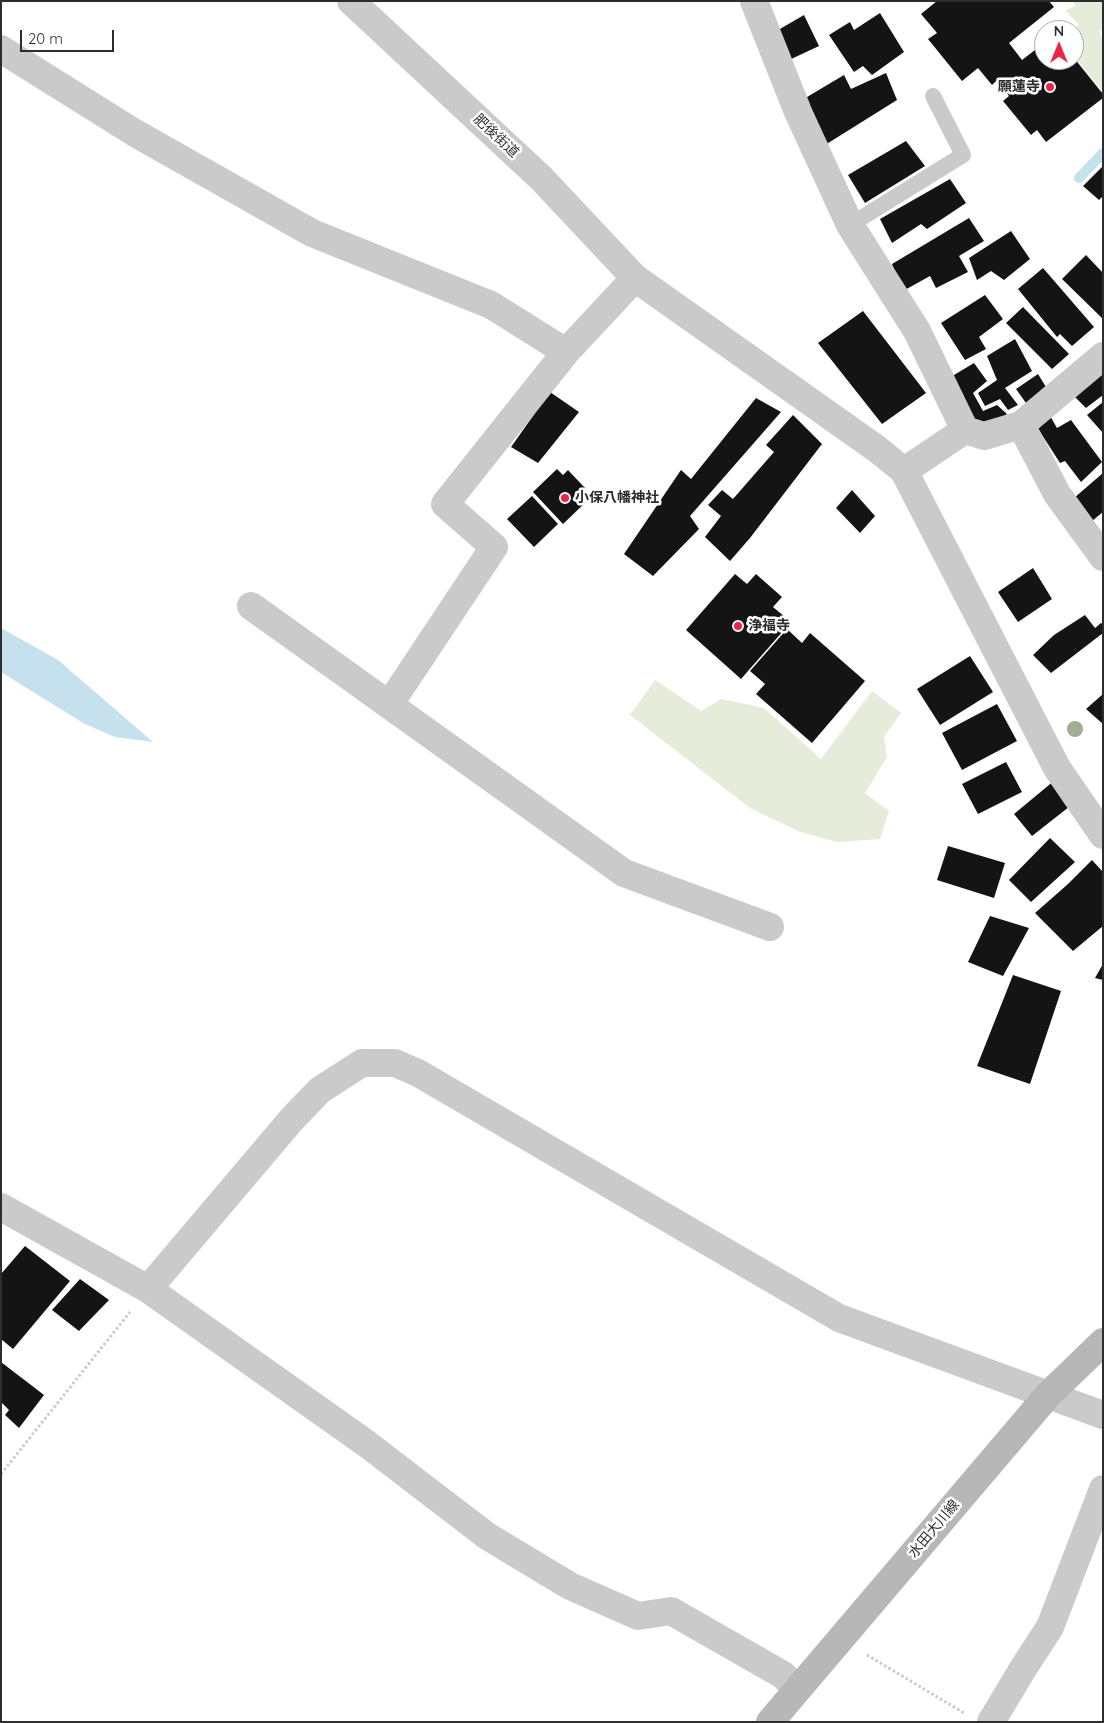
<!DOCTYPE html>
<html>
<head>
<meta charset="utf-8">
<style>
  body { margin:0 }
  #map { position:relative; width:1104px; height:1723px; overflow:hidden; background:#fff; font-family:Quicksand,sans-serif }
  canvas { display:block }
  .frame { position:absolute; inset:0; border:2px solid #2d2d2d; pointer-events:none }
  .north { position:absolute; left:1034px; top:20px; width:50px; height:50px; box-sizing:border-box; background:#fff; border:1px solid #ababab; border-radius:50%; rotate:0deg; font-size:14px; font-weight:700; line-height:20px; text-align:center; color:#2d2d2d }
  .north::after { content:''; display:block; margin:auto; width:18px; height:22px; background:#ef2347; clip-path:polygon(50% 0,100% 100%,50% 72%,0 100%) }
  .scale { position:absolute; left:20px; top:30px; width:94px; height:22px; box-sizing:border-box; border:2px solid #2d2d2d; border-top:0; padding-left:6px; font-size:15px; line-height:18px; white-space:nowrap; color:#2d2d2d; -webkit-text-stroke:4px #fff; paint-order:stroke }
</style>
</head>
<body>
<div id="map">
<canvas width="1104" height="1723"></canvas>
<div class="frame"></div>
<div class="north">N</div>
<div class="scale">20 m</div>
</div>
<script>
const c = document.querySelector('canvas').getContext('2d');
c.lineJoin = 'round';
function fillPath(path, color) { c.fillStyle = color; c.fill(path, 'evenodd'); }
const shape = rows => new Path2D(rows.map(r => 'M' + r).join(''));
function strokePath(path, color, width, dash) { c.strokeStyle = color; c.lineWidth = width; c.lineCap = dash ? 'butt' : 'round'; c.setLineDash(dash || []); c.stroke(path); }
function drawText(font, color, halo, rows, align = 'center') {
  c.font = font + ' Quicksand,"Noto Sans JP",sans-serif'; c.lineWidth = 5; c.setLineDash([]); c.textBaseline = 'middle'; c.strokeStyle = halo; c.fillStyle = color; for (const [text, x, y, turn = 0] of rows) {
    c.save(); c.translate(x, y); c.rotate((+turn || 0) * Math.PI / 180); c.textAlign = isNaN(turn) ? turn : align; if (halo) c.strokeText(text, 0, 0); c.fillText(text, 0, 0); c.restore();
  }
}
const green = shape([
  [1072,1,1103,1,1103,29,1099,32,1103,38,1103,91,1074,57,1074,31,1079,25,1065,10,1076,6],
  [655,680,701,711,721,699,764,708,821,759,872,691,901,713,884,737,887,757,865,793,889,811,880,839,838,842,800,832,750,808,630,715]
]);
const water = shape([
  [1,628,58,660,153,742,115,737,83,723,1,672]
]);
const stream = shape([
  [1079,178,1103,153]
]);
const building = shape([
  [937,1,1049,1,1054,7,1009,43,1022,60,1044,43,1044,60,1074,60,1074,58,1103,94,1103,98,1046,142,1037,130,1031,135,1003,101,1009,96,997,80,992,85,978,68,962,81,928,39,937,33,921,14],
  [880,13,904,52,872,75,863,66,854,72,829,35,850,22,854,30],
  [804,15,819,46,787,61,773,33],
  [886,73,897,100,825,145,802,100,844,75,851,89],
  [906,141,925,166,865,203,848,175],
  [1103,166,1103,196,1099,200,1083,186],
  [950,179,966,203,927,229,921,224,892,243,880,219],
  [969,218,984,241,959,256,968,272,936,288,930,276,903,291,892,264],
  [1011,231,1030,259,1004,280,991,271,977,280,969,258],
  [1086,255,1103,273,1103,319,1062,279],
  [1043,268,1094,327,1072,346,1060,334,1057,337,1018,289],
  [985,295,1003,319,979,337,986,349,965,360,941,323],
  [1023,307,1069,354,1052,369,1006,323],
  [863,311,926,393,882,424,818,343],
  [1015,339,1032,371,1005,388,1018,405,1008,410,1000,399,985,406,978,393,997,380,987,356],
  [974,363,987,381,973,393,983,411,997,405,1007,414,998,421,969,423,949,378],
  [1103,369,1103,395,1086,408,1073,395],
  [1038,374,1046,387,1026,403,1016,389],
  [550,392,579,412,538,463,511,447],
  [756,398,781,412,690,516,699,529,653,576,624,554,681,470,691,479],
  [1103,402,1103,433,1087,415],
  [1049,414,1057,428,1071,420,1102,462,1081,482,1065,461,1060,463,1035,424],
  [793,415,822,444,750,538,730,561,705,537,721,516,708,505,722,490,733,499,774,452,766,445],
  [557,469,563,475,568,470,585,488,580,493,587,501,563,524,533,492],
  [1103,473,1103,512,1092,521,1074,498],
  [852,490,875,516,860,533,836,508],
  [532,496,558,524,534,547,507,519],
  [1033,568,1052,599,1018,622,998,592],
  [735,574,747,584,756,574,782,597,773,607,791,622,741,679,686,630],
  [1085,615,1095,628,1101,623,1103,624,1103,633,1051,673,1033,655,1054,635],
  [787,629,802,643,810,633,865,681,812,743,756,694,765,684,750,671],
  [970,656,993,692,940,725,917,689],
  [1103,694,1103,724,1086,709],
  [997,704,1017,741,962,770,942,733],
  [1006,762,1022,792,978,814,962,784],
  [1055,780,1074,803,1032,836,1014,814],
  [1050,838,1075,862,1031,902,1009,880],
  [948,846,1005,863,994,898,937,880],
  [1092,860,1103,872,1103,926,1073,951,1035,913,1068,884],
  [990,916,1029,928,1003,976,968,962],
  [1103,964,1103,980,1095,978],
  [1013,975,1061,991,1030,1084,977,1066],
  [25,1246,70,1281,13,1349,1,1339,1,1274],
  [80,1279,109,1300,79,1331,52,1310],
  [1,1362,44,1395,19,1428,5,1415,9,1410,1,1402]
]);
const path = shape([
  [1,1474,130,1312],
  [867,1655,964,1713]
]);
const service = shape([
  [850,225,963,155,933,96]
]);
const minor = shape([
  [351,1,541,178,635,278,877,449,904,471,1057,768,1103,835],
  [754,1,798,112,850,225,917,331,965,430,984,436,1021,425,1103,356],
  [1,49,135,133,312,233,491,305,566,352],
  [1021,425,1057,494,1103,557],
  [904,471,965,430],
  [251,606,624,873,770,927],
  [389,705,494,547,445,504,566,352,635,278],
  [1,1207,148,1289,367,1444,487,1536,570,1586,638,1616,671,1611,783,1675,797,1689],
  [148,1289,292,1119,320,1090,362,1063,395,1063,418,1073,839,1318,1103,1415],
  [991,1722,1024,1667,1050,1627,1103,1489]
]);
const secondary = shape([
  [770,1722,1048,1395,1103,1342]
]);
const trees = [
  [1075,729]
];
const markers = [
  [1050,87,5,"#ef2347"],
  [565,498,5,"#ef2347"],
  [738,626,5,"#ef2347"]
];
const poiNames = [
  ["願蓮寺",1040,87,"right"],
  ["小保八幡神社",575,498],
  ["浄福寺",748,626]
];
const streetNames = [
  ["肥後街道",496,136,43],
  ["水田大川線",934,1529,-50]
];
fillPath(green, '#e5ecd9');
fillPath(water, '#c4e1ed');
strokePath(stream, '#c4e1ed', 10);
fillPath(building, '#141414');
strokePath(path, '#cacaca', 3, [2.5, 2.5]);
strokePath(service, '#cacaca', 16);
strokePath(minor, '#cacaca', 28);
strokePath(secondary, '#b7b7b7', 28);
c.fillStyle = '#a2ae92';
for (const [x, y] of trees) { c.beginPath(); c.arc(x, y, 8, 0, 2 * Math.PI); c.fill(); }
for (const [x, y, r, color] of markers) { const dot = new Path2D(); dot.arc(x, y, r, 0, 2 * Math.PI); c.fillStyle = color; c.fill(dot); strokePath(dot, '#fff', 2); }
drawText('bold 14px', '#2d2d2d', '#fff', poiNames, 'left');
drawText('14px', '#2d2d2d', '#fff', streetNames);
</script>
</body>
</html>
